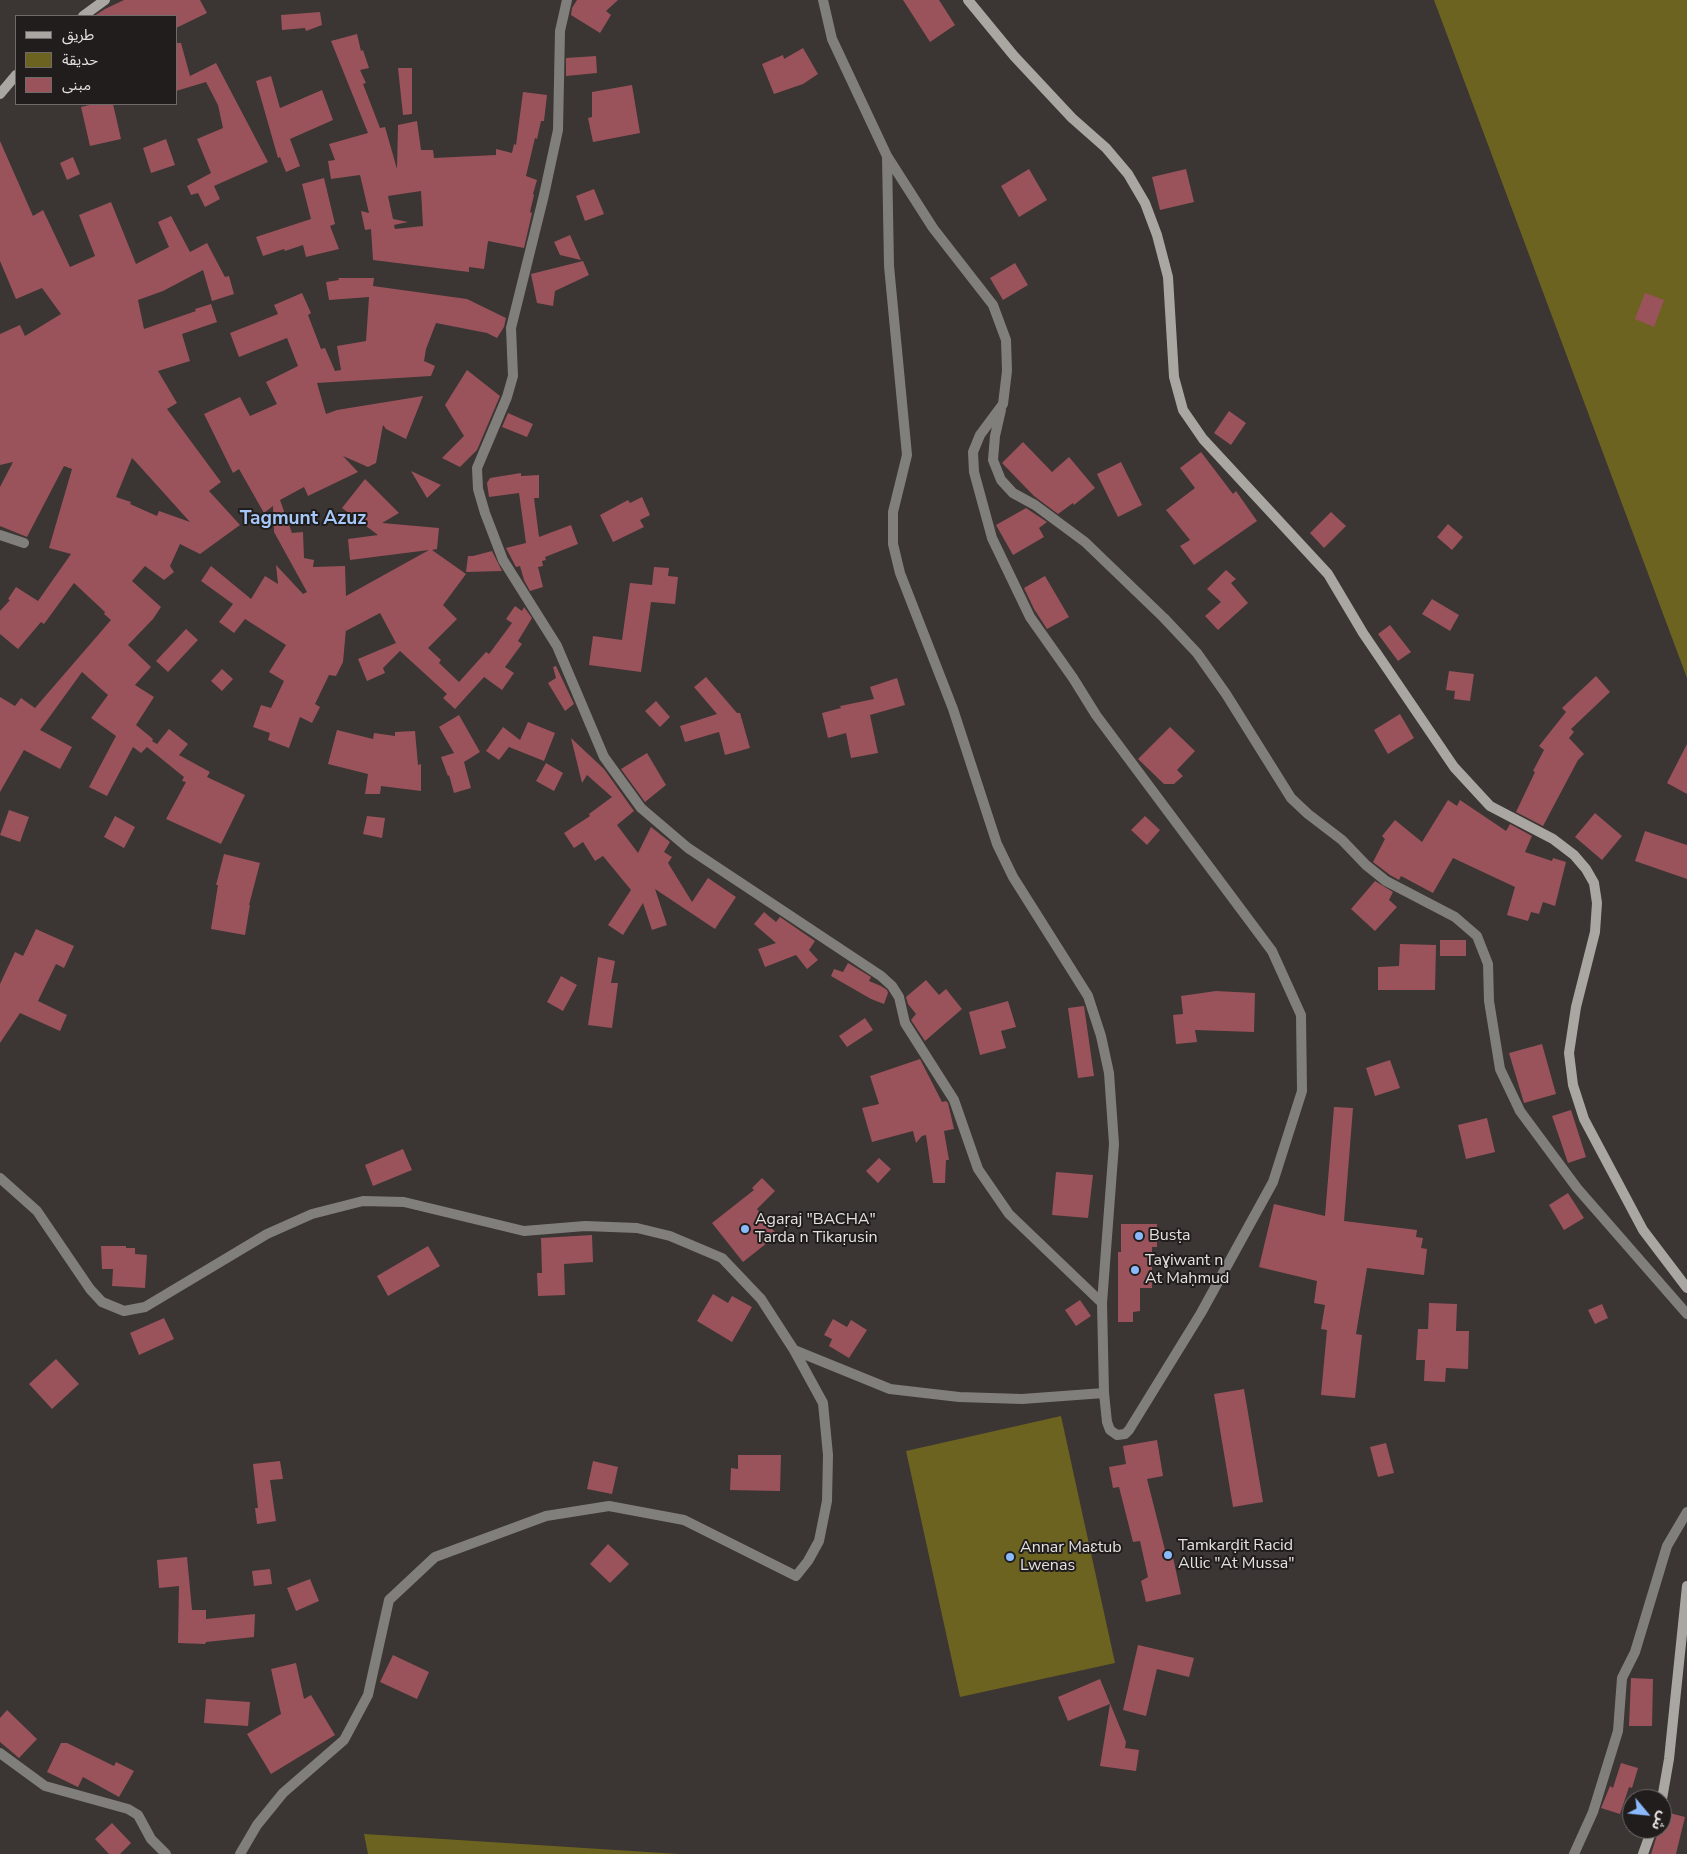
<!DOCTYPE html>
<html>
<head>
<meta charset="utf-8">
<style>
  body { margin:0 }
  #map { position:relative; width:1687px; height:1854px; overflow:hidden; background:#3b3533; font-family:"Nunito Sans","Noto Sans Arabic",sans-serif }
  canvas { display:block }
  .legend { position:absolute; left:15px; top:15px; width:162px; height:90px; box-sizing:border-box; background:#201d1c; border:1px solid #6f6b6a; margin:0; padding:6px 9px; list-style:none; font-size:15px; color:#e5e1df }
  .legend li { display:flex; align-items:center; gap:10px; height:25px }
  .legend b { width:25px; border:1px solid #6f6b6a }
  .north { position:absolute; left:1622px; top:1789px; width:50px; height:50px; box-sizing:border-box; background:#201d1c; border:1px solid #6f6b6a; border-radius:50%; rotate:118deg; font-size:14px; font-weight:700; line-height:20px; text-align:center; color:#e5e1df }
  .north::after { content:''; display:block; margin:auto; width:18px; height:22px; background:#8bbafc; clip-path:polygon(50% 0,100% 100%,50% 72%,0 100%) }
</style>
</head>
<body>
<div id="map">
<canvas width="1687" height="1854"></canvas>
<ul class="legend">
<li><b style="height:6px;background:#aaa7a3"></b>طريق</li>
<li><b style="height:14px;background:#6c6320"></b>حديقة</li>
<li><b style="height:14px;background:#9a535b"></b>مبنى</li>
</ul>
<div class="north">ش</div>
</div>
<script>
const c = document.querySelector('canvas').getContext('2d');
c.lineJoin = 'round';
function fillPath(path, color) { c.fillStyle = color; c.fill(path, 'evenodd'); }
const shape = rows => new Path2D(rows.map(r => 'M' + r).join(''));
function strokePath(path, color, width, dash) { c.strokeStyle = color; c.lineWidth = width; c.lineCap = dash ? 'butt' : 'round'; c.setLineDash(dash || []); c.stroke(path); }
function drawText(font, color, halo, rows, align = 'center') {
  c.font = font + ' "Nunito Sans",sans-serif'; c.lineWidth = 4; c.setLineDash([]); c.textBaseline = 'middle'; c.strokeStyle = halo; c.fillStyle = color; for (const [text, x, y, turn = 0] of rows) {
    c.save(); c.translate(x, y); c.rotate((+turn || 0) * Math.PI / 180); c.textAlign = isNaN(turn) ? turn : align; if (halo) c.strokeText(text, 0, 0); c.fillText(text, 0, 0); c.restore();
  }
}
const green = shape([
  [1434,0,1687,0,1687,678],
  [1061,1416,1115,1663,960,1697,906,1451],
  [364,1834,679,1854,368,1854]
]);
const building = shape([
  [124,0,200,0,207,13,176,28,176,16,94,16,105,9],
  [577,0,618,0,606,11,611,15,600,33,571,15,572,8],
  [903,0,939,0,955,25,930,42],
  [320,12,322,25,306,31,305,28,282,30,281,15],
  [357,34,361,51,363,50,369,68,360,70,366,83,363,84,380,128,385,127,397,169,398,125,417,121,421,150,433,150,434,158,496,155,496,149,512,153,514,144,516,145,523,92,547,95,544,121,541,121,537,139,535,138,526,176,537,180,533,194,534,195,530,212,532,213,524,248,488,241,484,269,469,267,469,272,373,260,371,229,365,230,361,211,369,213,360,175,331,179,328,161,335,160,329,144,368,133,331,41],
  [421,191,423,226,395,229,394,225,408,222,393,219,388,196],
  [176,43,181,43,190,76,216,63,268,162,214,186,220,199,205,207,198,193,191,195,187,186,211,173,197,139,223,128,218,105,206,82,176,91],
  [803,48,818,74,803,84,774,94,762,64,783,55,784,59],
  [596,56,597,73,566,76,566,58],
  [398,68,412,68,412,114,403,115],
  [271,76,280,108,322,90,333,120,290,139,300,166,286,172,280,157,278,158,256,81],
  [632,85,640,133,593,142,588,118,592,117,592,92],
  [94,104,113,104,121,139,90,146,81,107],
  [166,139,175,165,151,173,143,148],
  [0,141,33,216,43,210,70,267,95,256,79,215,111,202,136,264,169,247,158,222,171,216,190,252,207,243,225,277,229,276,234,294,212,301,203,270,163,291,138,300,144,329,196,311,195,309,211,304,217,322,182,334,190,361,158,371,177,403,167,409,221,482,209,491,240,525,200,554,180,544,170,566,174,572,164,580,145,566,132,581,161,607,153,619,128,645,151,667,135,685,154,697,136,725,153,739,152,741,157,744,169,729,188,744,179,755,210,772,207,777,245,795,221,844,166,819,186,782,182,781,184,777,147,747,141,753,133,747,107,796,89,787,116,736,91,718,108,695,82,672,40,730,72,747,60,769,24,750,0,792,0,697,15,706,21,698,35,708,111,620,104,614,105,612,74,583,44,624,41,622,18,649,0,634,0,611,10,600,8,599,16,587,38,601,71,554,49,548,72,469,64,466,27,537,0,526,0,487,13,462,0,465,0,334,20,325,25,336,61,314,42,288,16,299,0,261],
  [132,458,135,461,190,522,159,511,157,516,130,504,131,502,116,497],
  [73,157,80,174,67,180,60,163],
  [1029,169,1047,200,1019,217,1001,186],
  [1186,169,1194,202,1160,210,1152,177],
  [324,178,335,224,330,226,339,249,306,257,303,245,285,251,284,249,263,256,256,237,311,219,302,184],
  [594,189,604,214,585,221,576,196],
  [570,235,581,260,560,255,554,242],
  [583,261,589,275,555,291,553,306,537,303,531,274],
  [1015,263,1028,285,1003,300,990,278],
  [338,278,374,278,373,286,467,299,506,318,504,327,497,338,487,333,436,323,426,349,424,361,435,366,431,376,317,383,326,414,337,410,423,396,406,439,386,429,383,425,376,463,368,467,343,456,358,472,308,496,304,487,280,500,292,533,303,532,304,558,314,560,313,567,345,566,346,596,429,550,350,560,348,539,378,535,342,508,365,479,399,513,382,523,439,528,437,549,432,550,466,574,443,605,457,619,428,648,441,660,439,663,459,682,486,652,489,654,512,623,506,619,515,606,522,611,524,607,532,618,518,641,522,644,505,667,514,673,502,690,484,677,455,709,443,698,447,694,400,651,383,668,385,673,367,681,358,659,396,643,380,613,346,631,346,629,343,662,336,676,329,675,315,704,320,707,312,723,300,717,289,748,268,740,270,733,253,727,261,705,271,708,284,681,269,672,286,645,245,619,234,633,219,622,233,604,201,581,211,566,251,599,265,576,278,584,276,565,303,594,307,592,274,532,273,506,264,513,239,469,233,473,204,414,240,397,250,416,277,404,266,382,298,366,287,338,239,357,230,333,278,314,274,305,302,293,311,313,308,315,321,349,325,348,335,371,341,370,337,346,366,341,369,297,329,300,326,282,339,280],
  [1645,293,1664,300,1654,327,1635,319],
  [467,370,500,396,477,450,460,467,442,458,464,436,445,405],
  [1229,411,1246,423,1231,445,1214,433],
  [508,413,533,424,527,437,502,427],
  [1023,442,1052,472,1069,457,1095,488,1074,505,1073,503,1058,514,1034,496,1002,463],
  [1201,452,1233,494,1236,491,1257,521,1194,565,1180,546,1190,540,1166,510,1195,488,1180,468],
  [1121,462,1142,505,1118,517,1097,474],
  [411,471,441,485,427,498],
  [521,473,521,476,539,475,539,498,534,498,539,537,571,525,578,544,545,557,546,560,542,561,543,566,538,567,543,587,530,591,524,580,520,566,516,567,506,548,526,543,519,493,489,497,487,483,490,478],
  [642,497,650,515,640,520,644,527,613,542,600,515,628,500,630,503],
  [1026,508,1047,522,1039,528,1044,537,1013,555,996,525],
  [1331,512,1346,526,1324,548,1310,533],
  [1448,524,1463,537,1452,550,1437,537],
  [492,551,502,571,466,572,468,556,473,556],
  [654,567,669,568,668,576,678,577,675,604,651,602,641,672,589,665,593,636,622,640,630,583,652,585],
  [1226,570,1236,579,1231,583,1248,603,1218,630,1205,616,1221,602,1207,589],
  [1045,576,1069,617,1047,629,1034,609,1024,588],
  [1432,599,1459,615,1450,631,1422,614],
  [1390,625,1411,652,1398,661,1378,634],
  [186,629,198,640,168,672,156,661],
  [556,666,574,704,565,711,548,683,556,678,553,667],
  [222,669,233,679,222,691,211,681],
  [1449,671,1474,674,1470,701,1454,699,1455,691,1446,690],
  [1596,676,1610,692,1571,729,1574,732,1569,738,1584,754,1578,760,1543,826,1516,812,1535,772,1533,771,1544,750,1539,746,1566,712,1562,708],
  [706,677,737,713,740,713,750,748,725,755,719,732,685,742,680,726,717,714,694,687],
  [897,678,905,705,870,715,878,753,851,758,846,733,828,738,822,713,841,708,840,706,874,699,870,687],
  [656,701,670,717,660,727,645,711],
  [1400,714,1414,738,1388,754,1374,730],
  [459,715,480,752,464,762,471,788,454,793,449,775,448,776,441,757,454,753,439,727],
  [528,722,555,733,544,761,509,747,499,760,486,751,503,727,520,740],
  [1170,727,1195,751,1177,770,1183,776,1174,784,1164,784,1138,759],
  [337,730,373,739,374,733,395,736,395,732,415,731,418,765,421,764,421,791,381,786,380,794,365,794,368,774,328,764],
  [571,738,604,769,634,811,617,825,638,853,651,827,670,842,664,852,672,857,668,863,692,902,708,878,736,897,715,929,655,889,667,925,652,930,643,903,623,935,608,925,631,890,603,856,595,861,583,842,574,848,564,833,590,816,589,814,612,797,587,775,582,783],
  [1687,744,1687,794,1667,783],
  [647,753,666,785,645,802,621,769],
  [546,763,563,773,554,791,536,781],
  [1448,800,1457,806,1460,800,1506,831,1510,824,1532,836,1525,852,1552,861,1553,858,1566,862,1555,906,1543,902,1539,914,1531,912,1528,921,1507,915,1515,887,1453,858,1433,893,1401,876,1399,880,1390,875,1373,862,1385,839,1382,836,1395,820,1422,842],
  [9,810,29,817,20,842,0,835],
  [1595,813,1622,836,1602,860,1575,837],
  [115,816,135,827,124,848,104,837],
  [367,816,385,818,382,838,363,834],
  [1145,816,1160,830,1147,845,1131,830],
  [1645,831,1687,845,1687,879,1635,861],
  [224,854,260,863,249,905,250,905,245,935,211,929,218,885,216,885],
  [1375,881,1393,892,1389,900,1397,907,1375,931,1351,909],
  [764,912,776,922,780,917,815,941,809,950,818,960,807,969,796,955,765,967,758,949,776,943,754,924],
  [36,929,74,946,64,968,56,964,38,1001,67,1015,60,1031,20,1013,0,1043,0,984,15,952,23,956],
  [1440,940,1466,940,1466,956,1440,956],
  [1400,944,1436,945,1435,990,1378,990,1378,967,1399,966],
  [598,957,615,961,611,983,618,983,612,1028,588,1025],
  [848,963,871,977,869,981,881,986,887,990,888,993,884,1004,871,999,831,976,834,969,843,972],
  [561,976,577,985,563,1011,547,1002],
  [926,980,939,995,946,989,962,1009,925,1041,911,1020,916,1014,908,1004,906,997],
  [1216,991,1255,993,1254,1032,1195,1030,1197,1042,1176,1044,1173,1015,1183,1014,1181,996],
  [1008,1001,1016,1027,1001,1031,1006,1048,980,1055,969,1012],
  [1084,1006,1094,1076,1078,1078,1068,1008],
  [865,1018,873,1030,847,1047,839,1036],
  [1542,1044,1556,1094,1524,1103,1509,1053],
  [920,1059,942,1102,946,1101,948,1103,954,1129,944,1131,949,1160,946,1160,945,1183,933,1183,926,1135,922,1136,916,1143,913,1131,872,1142,862,1108,879,1104,870,1076],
  [1390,1060,1400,1088,1375,1096,1366,1068],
  [1334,1107,1353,1108,1344,1221,1417,1230,1416,1237,1423,1238,1421,1248,1427,1249,1424,1275,1367,1268,1356,1334,1362,1335,1355,1398,1321,1395,1327,1330,1321,1329,1325,1305,1314,1303,1317,1281,1259,1267,1274,1204,1325,1216],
  [1571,1110,1586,1157,1568,1163,1552,1116],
  [1487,1118,1495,1152,1466,1159,1458,1125],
  [403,1149,412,1170,373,1186,365,1165],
  [879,1158,891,1169,878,1183,866,1171],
  [1056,1172,1093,1175,1088,1218,1052,1215],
  [762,1178,775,1191,757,1209,777,1235,743,1262,712,1223,754,1190,752,1188],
  [1568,1193,1584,1218,1564,1230,1549,1205],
  [1121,1224,1157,1224,1157,1247,1152,1247,1152,1288,1140,1288,1140,1311,1133,1312,1133,1322,1118,1322,1118,1252,1121,1252],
  [592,1235,593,1262,564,1264,565,1295,538,1296,537,1273,542,1273,541,1238],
  [101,1246,126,1246,126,1248,135,1248,135,1254,147,1255,145,1288,112,1286,113,1269,102,1269],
  [428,1246,440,1266,388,1296,377,1276],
  [713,1294,728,1303,732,1296,752,1307,732,1342,697,1321],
  [1080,1300,1091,1316,1076,1326,1065,1310],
  [1429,1303,1457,1304,1456,1331,1469,1331,1468,1369,1446,1368,1445,1382,1424,1381,1425,1360,1416,1360,1418,1329,1428,1329],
  [1602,1304,1608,1318,1595,1324,1588,1310],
  [164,1318,174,1339,139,1355,130,1333],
  [833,1319,847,1327,851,1320,867,1330,849,1358,829,1346,832,1339,824,1335],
  [56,1359,79,1384,52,1409,29,1384],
  [1244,1389,1263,1502,1233,1507,1214,1394],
  [1157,1440,1163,1476,1147,1479,1166,1554,1172,1553,1181,1594,1146,1602,1141,1581,1148,1577,1140,1541,1133,1542,1119,1487,1113,1488,1109,1467,1126,1464,1123,1446],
  [1386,1443,1394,1473,1378,1477,1370,1447],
  [738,1455,781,1455,780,1491,730,1490,731,1468,738,1469],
  [280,1461,283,1479,270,1480,276,1521,257,1524,255,1508,258,1508,253,1464],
  [593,1461,618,1467,612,1494,587,1489],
  [608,1544,629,1564,610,1583,590,1564],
  [187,1557,192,1610,206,1610,206,1619,255,1614,254,1637,206,1642,205,1644,178,1643,179,1586,159,1588,157,1560],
  [270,1569,272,1584,254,1586,252,1571],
  [310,1579,319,1601,296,1611,287,1588],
  [1138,1645,1194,1658,1189,1677,1157,1669,1146,1716,1123,1710],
  [393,1655,429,1672,417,1699,380,1682],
  [296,1663,304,1699,311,1695,335,1735,271,1774,247,1734,281,1714,271,1669],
  [1631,1678,1653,1679,1652,1726,1629,1726],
  [1100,1679,1126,1742,1125,1748,1139,1750,1136,1771,1100,1766,1110,1704,1068,1721,1058,1697],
  [206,1699,250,1702,248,1726,204,1723],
  [7,1710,37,1739,19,1758,0,1742,0,1718],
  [61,1743,67,1743,114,1766,116,1762,134,1771,119,1797,83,1777,78,1787,47,1772],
  [1621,1763,1638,1768,1632,1788,1629,1787,1620,1814,1601,1808,1610,1786,1613,1788],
  [1662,1811,1685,1817,1676,1854,1651,1854,1659,1829,1662,1829],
  [112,1823,131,1843,120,1854,109,1854,95,1839]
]);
const street = shape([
  [567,0,560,31,558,130,544,195,511,328,513,376,507,397,477,468,478,489,485,513,503,560,557,646,604,757,641,808,688,848,881,976,892,986,899,997,905,1023,954,1100,978,1169,1009,1214,1102,1303],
  [823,0,832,39,887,156,933,228,993,305,1006,340,1007,371,1003,404,980,435,973,452,974,472,992,538,1030,617,1073,678,1096,715,1272,951,1301,1015,1302,1091,1273,1182,1201,1313,1129,1430,1125,1434,1117,1435,1110,1430,1107,1422,1104,1393,1102,1303,1114,1144,1109,1073,1101,1036,1088,996,1013,877,997,844,953,709,900,573,893,544,893,512,907,455,889,266,887,156],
  [1001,410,995,436,993,460,1001,480,1013,493,1035,505,1085,542,1164,618,1197,653,1226,694,1291,798,1308,814,1342,840,1366,865,1386,881,1455,917,1477,936,1488,964,1489,1001,1500,1069,1520,1111,1577,1188,1687,1314],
  [0,535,24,543],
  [0,1178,37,1211,90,1289,102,1302,124,1311,145,1307,267,1234,312,1214,363,1201,404,1202,524,1231,585,1226,637,1228,670,1236,722,1258,761,1299,794,1350,890,1389,959,1397,1022,1399,1104,1393],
  [0,1753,45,1786,128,1809,138,1815,151,1839,166,1854],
  [240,1854,257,1825,283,1793,344,1740,368,1695,389,1600,435,1557,546,1516,609,1506,684,1520,796,1576,808,1561,819,1541,827,1501,828,1455,823,1403,794,1350],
  [1574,1854,1593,1812,1618,1731,1622,1678,1635,1652,1667,1546,1687,1512]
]);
const secondary = shape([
  [968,0,1014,56,1072,118,1106,148,1128,174,1145,203,1157,235,1168,277,1174,377,1183,410,1203,439,1328,574,1363,633,1454,767,1490,806,1553,839,1574,855,1586,869,1594,883,1597,903,1595,932,1576,1007,1569,1053,1573,1085,1584,1119,1643,1230,1687,1288],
  [83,16,105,0],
  [0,94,16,75],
  [1662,1799,1669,1759,1687,1586],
  [1643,1854,1652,1829]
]);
const markers = [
  [745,1229,5,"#8bbafc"],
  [1139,1236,5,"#8bbafc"],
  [1135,1270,5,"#8bbafc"],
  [1168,1555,5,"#8bbafc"],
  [1010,1557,5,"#8bbafc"]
];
const poiNames = [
  ["Agaṛaj \"BACHA\"",755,1220],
  ["Tarda n Tikaṛusin",755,1238],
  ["Busṭa",1149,1236],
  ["Taɣiwant n",1145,1261],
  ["At Maḥmud",1145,1279],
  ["Tamkarḍit Racid",1178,1546],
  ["Allic \"At Mussa\"",1178,1564],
  ["Annar Maɛtub",1020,1548],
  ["Lwenas",1020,1566]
];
const quarterNames = [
  ["Tagmunt Azuz",303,519]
];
fillPath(green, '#6c6320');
fillPath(building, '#9a535b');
strokePath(street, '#817f7c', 10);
strokePath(secondary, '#aaa7a3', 10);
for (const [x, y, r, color] of markers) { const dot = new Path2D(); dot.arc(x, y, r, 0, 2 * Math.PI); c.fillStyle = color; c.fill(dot); strokePath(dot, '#201d1c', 2); }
drawText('16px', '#e5e1df', '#201d1c', poiNames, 'left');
drawText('bold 19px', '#a5c8f9', '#201d1c', quarterNames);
</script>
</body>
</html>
